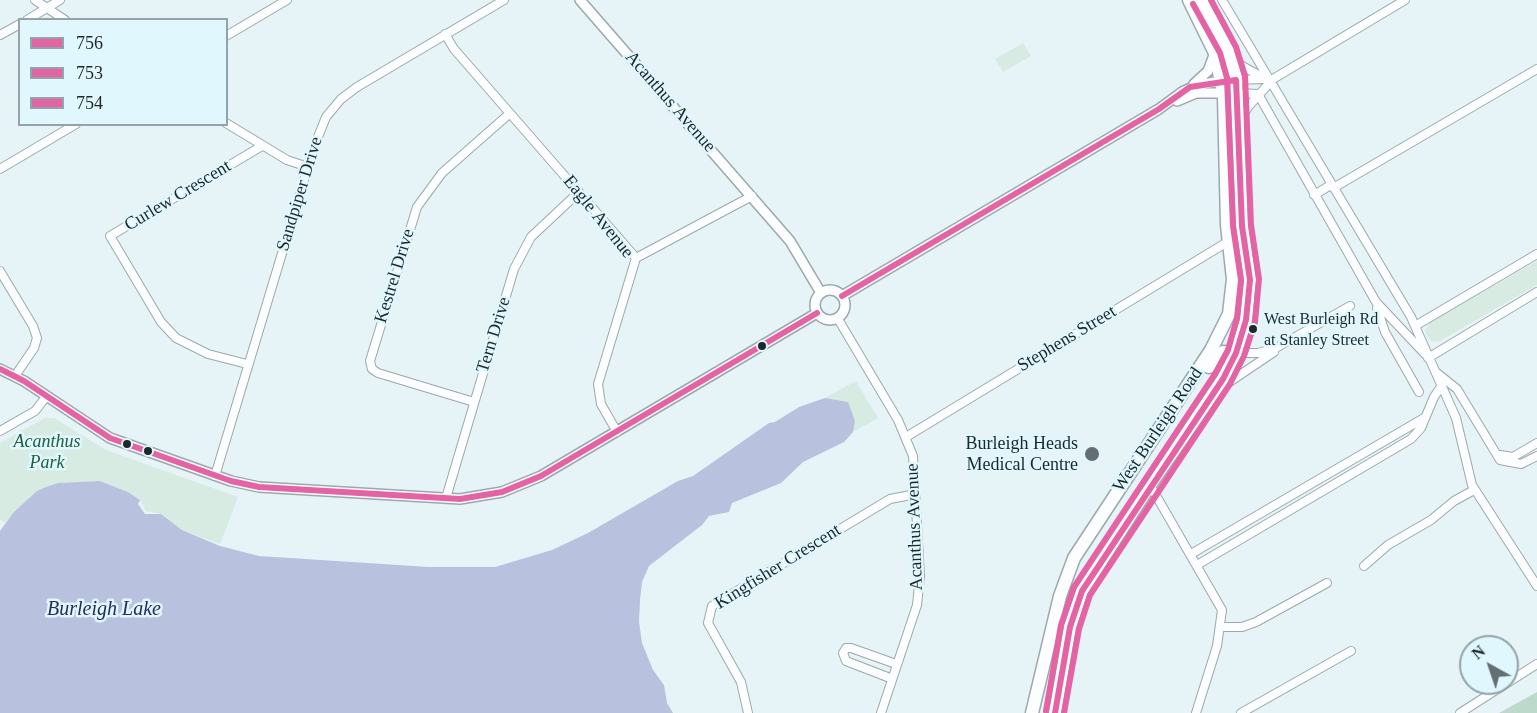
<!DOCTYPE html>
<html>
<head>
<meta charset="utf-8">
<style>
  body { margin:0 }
  #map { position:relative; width:1537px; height:713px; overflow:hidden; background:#e6f3f7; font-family:Georgia,serif }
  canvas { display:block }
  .legend { position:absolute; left:18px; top:18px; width:210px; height:108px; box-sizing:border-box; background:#e0f7fd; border:2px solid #92a4a9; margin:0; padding:8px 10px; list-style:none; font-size:18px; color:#1d282b }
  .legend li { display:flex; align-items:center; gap:12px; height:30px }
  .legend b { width:30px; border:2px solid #92a4a9 }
  .north { position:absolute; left:1459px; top:635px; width:60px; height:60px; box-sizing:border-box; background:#e0f7fd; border:2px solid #92a4a9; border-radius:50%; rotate:320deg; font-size:16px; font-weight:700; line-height:24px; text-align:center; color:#1d282b }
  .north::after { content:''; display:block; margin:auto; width:21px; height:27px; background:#636f72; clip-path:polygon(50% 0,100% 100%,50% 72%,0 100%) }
</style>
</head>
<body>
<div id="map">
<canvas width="1537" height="713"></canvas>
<ul class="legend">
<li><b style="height:8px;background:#e463a4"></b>756</li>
<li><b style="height:8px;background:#e463a4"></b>753</li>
<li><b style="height:8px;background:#e463a4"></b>754</li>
</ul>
<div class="north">N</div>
</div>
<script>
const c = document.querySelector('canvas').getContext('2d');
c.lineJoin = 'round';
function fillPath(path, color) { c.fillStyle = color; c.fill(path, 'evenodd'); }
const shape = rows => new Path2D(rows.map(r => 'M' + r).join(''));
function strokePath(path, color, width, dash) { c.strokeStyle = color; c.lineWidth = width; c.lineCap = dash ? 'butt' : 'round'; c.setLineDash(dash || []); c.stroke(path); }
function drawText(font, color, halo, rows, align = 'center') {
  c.font = font + ' Georgia,serif'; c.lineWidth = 5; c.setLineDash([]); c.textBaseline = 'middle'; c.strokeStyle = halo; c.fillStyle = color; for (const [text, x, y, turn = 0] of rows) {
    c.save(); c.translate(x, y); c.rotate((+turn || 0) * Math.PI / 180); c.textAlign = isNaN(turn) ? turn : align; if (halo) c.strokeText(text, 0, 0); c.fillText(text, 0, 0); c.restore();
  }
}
const green = shape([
  [1023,43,1031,56,1003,72,995,59],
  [1537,261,1537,285,1438,342,1431,341,1427,337,1425,331,1430,322],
  [856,381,878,418,853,432,855,421,835,400,825,398],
  [45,418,54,418,106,450,238,497,220,544,182,530,161,514,146,511,140,500,128,492,100,481,58,483,46,487,37,491,5,523,0,519,0,443]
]);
const forest = shape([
  [1537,692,1537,713,1499,713]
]);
const water = shape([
  [825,398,848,402,855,421,853,432,844,442,803,462,781,483,732,503,729,512,709,516,702,525,649,566,642,582,640,600,639,622,642,643,653,670,664,685,667,703,673,713,0,713,0,531,14,512,37,491,46,487,58,483,100,481,128,492,140,500,138,504,145,514,161,514,182,530,220,546,259,556,429,567,495,567,552,550,588,533,678,481,693,476,769,423,775,422,799,407]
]);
const minor = shape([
  [35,0,65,20],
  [1222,0,1411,317,1456,418,1472,485,1537,586],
  [27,20,60,0],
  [445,34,454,49,636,258,598,384,601,404,617,432],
  [0,35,20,24],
  [226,36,287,0],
  [1231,55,1242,66,1266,79],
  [1236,80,1263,79],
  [1237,93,1258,94,1376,302,1425,354],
  [1240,121,1248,107,1273,79,1405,0],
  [226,123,287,160,308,167],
  [0,169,76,124],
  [1314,195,1329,186,1335,187,1537,69],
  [636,258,752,196],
  [0,271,33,326,37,338,34,348,15,376],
  [1377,308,1385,332,1419,392],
  [838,319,898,420,913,456,920,576,917,605,881,713],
  [1415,326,1537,254],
  [1236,353,1258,353,1274,349,1350,306],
  [1428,358,1537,292],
  [247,364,208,354,176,338,161,322,110,236,262,146],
  [1437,373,1457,389,1500,460,1521,464,1537,456],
  [1222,387,1274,352],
  [474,402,378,373,372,369,370,361,417,207,442,173,509,114],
  [0,431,35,411,46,397],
  [906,437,1229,241],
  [1500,455,1513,457,1537,443],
  [215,476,314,147,326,117,341,99,357,87,504,0],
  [1150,485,1222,610,1217,646,1196,713],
  [446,498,514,269,531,237,579,192],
  [1191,554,1424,418],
  [1197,565,1411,439,1421,428,1434,397,1442,385],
  [1364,566,1388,545,1431,520,1454,501,1474,490],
  [1221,627,1242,627,1256,622,1327,583],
  [890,678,846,661,843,653,846,648,851,648,896,664],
  [1507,683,1537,664],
  [748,713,741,682,708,623,712,606,890,499,916,494],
  [1241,713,1351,651],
  [1460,713,1507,683]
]);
const tertiary = shape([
  [580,0,790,241,821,293],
  [1194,84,1208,71,1214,55],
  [1177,101,1196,93,1223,93],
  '815 305a15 15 0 1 1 30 0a15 15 0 1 1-30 0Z',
  [842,296,1159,109,1182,92,1197,85,1221,81],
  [0,369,24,381,110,438,231,481,259,487,460,499,502,492,541,476,817,313]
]);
const primary = shape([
  [1209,367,1223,352,1236,353],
  [1032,713,1060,596,1074,558,1211,350,1229,314,1233,279,1227,225,1224,97,1215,53,1189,0],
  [1055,713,1070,627,1082,591,1150,485,1223,379,1236,353,1246,320,1250,280,1242,226,1236,77,1228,50,1201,0]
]);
const bus1 = shape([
  [842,296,1159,109,1190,87,1236,80,1242,226,1250,280,1246,320,1236,353,1223,379,1082,591,1070,627,1055,713],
  [0,369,24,381,110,438,231,481,259,487,460,499,502,492,541,476,817,313]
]);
const bus2 = shape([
  [1064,713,1079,629,1090,595,1230,384,1244,356,1255,322,1259,279,1251,225,1245,76,1236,47,1211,0]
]);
const bus3 = shape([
  [1046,711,1061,625,1074,587,1215,374,1228,350,1237,318,1241,280,1233,226,1227,78,1220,53,1193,4]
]);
const markers = [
  [1253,329,5,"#1d282b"],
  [762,346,5,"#1d282b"],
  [127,444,5,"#1d282b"],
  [148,451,5,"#1d282b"],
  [1092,454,8,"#636f72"]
];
const busNames = [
  ["West Burleigh Rd",1264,320],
  ["at Stanley Street",1264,341]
];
const streetNames = [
  ["Acanthus Avenue",670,102,49],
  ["Sandpiper Drive",300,194,-73],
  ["Curlew Crescent",178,196,-31],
  ["Eagle Avenue",598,217,51],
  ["Kestrel Drive",395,276,-73],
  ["Tern Drive",494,335,-73],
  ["Stephens Street",1067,339,-31],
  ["West Burleigh Road",1158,430,-56],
  ["Acanthus Avenue",915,527,-92],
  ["Kingfisher Crescent",778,567,-32]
];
const parkNames = [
  ["Acanthus",47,442],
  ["Park",47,463]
];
const poiNames = [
  ["Burleigh Heads",1078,444],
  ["Medical Centre",1078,465]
];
const waterNames = [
  ["Burleigh Lake",104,610]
];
fillPath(green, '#d7ebe3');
fillPath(forest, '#bcd9cc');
fillPath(water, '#b8c1de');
strokePath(minor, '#9da8ab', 10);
strokePath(tertiary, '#9da8ab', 12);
strokePath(primary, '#9da8ab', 15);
strokePath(minor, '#fbfdfe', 8);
strokePath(tertiary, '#fbfdfe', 9);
strokePath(primary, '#fbfdfe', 12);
strokePath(bus1, '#e463a4', 6);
strokePath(bus2, '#e463a4', 6);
strokePath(bus3, '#e463a4', 6);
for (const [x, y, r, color] of markers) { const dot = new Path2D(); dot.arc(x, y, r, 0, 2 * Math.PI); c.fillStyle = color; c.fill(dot); strokePath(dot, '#e0f7fd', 2); }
drawText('16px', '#1d282b', '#e0f7fd', busNames, 'left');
drawText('18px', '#1d282b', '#e0f7fd', streetNames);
drawText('italic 18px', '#1c5f3c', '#e0f7fd', parkNames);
drawText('18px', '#1d282b', '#e0f7fd', poiNames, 'right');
drawText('italic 20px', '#292c60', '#e0f7fd', waterNames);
</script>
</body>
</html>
